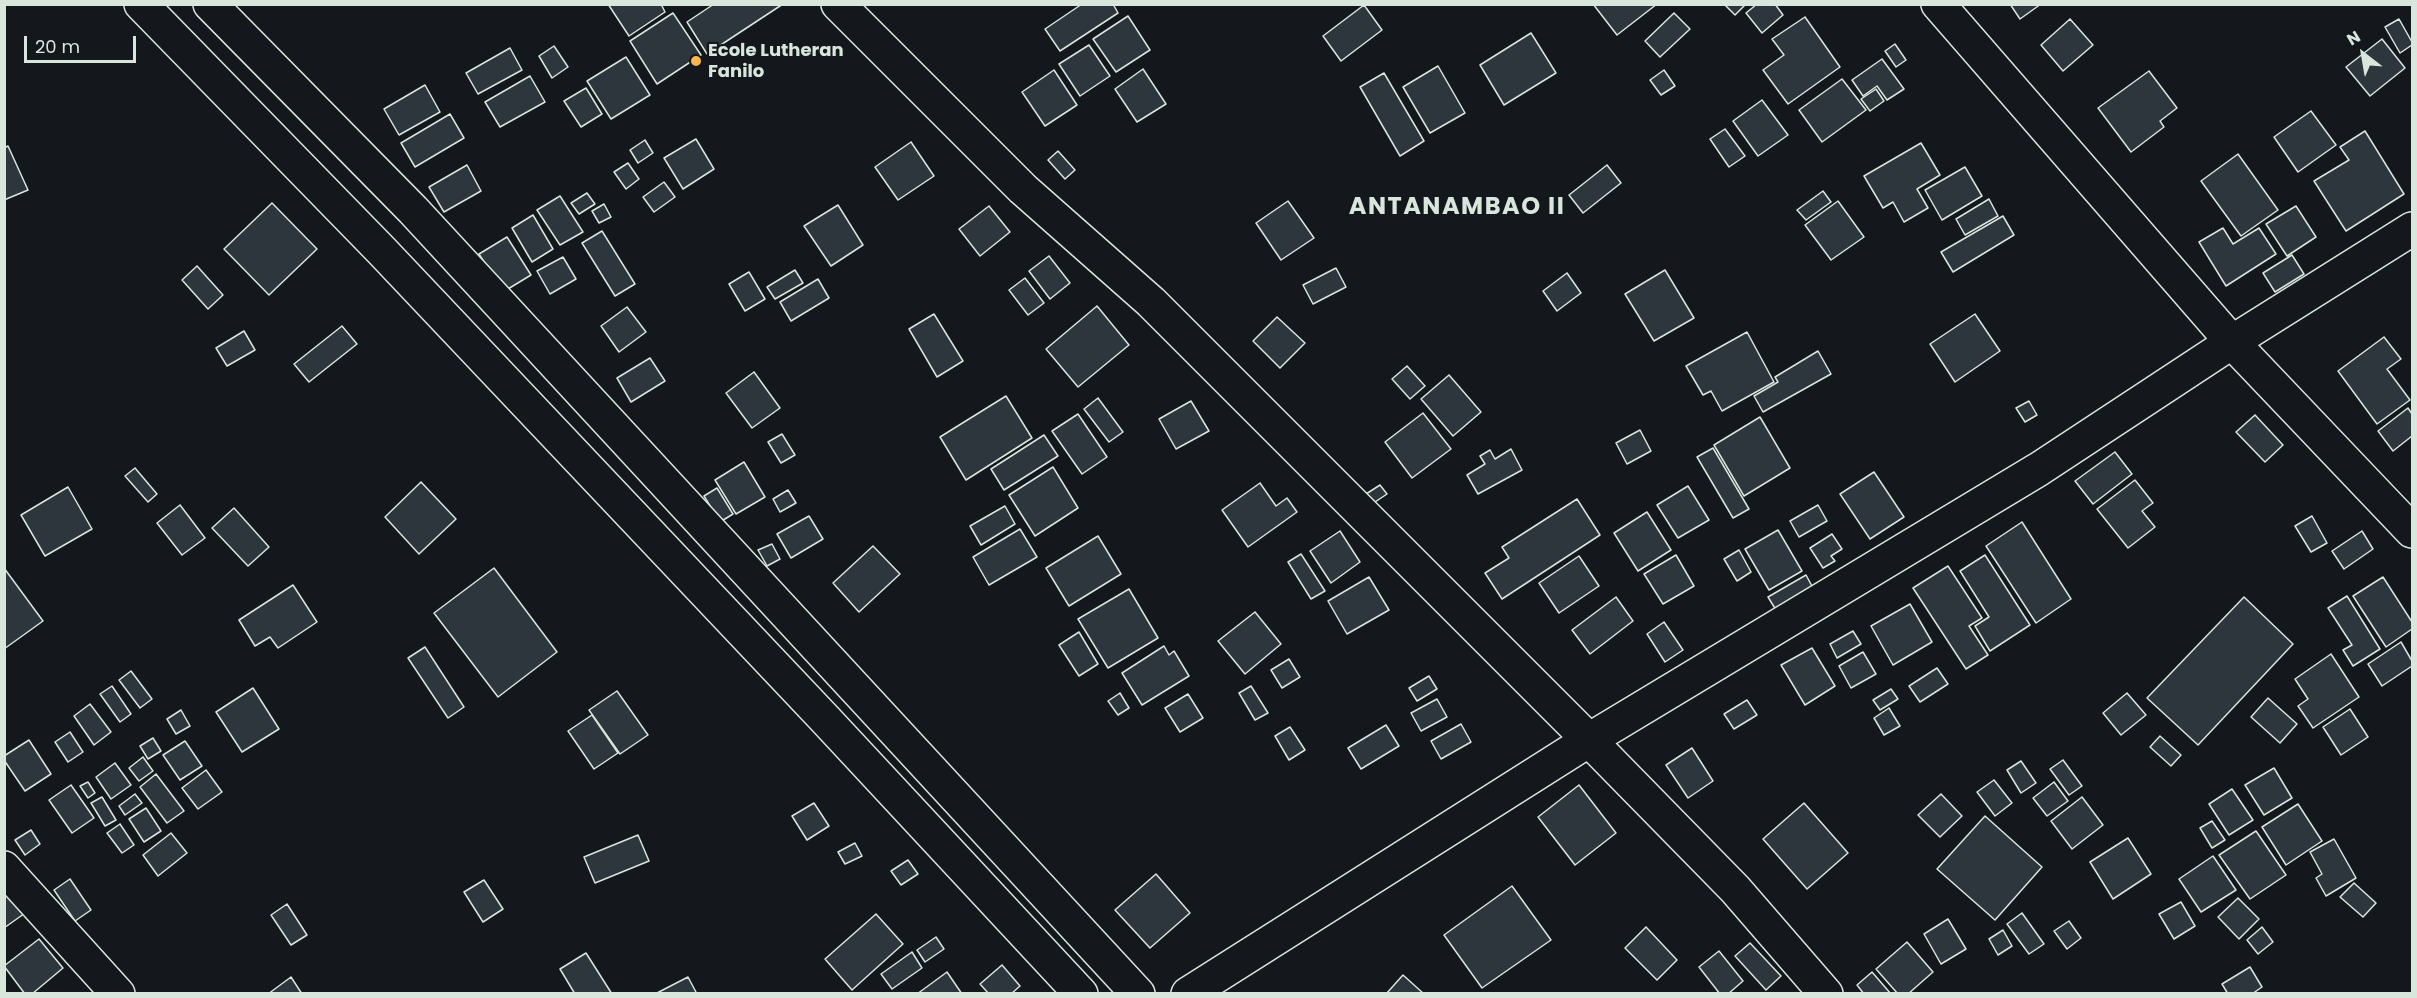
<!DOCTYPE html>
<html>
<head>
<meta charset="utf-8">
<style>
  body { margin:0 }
  #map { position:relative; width:2417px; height:998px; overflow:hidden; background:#14181c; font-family:Poppins,sans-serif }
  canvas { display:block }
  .frame { position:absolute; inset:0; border:6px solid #d8e6dc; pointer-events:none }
  .north { position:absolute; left:2333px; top:24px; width:60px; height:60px; -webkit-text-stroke:4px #14181c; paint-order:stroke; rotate:329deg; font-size:16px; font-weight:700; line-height:24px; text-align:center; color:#d8e6dc }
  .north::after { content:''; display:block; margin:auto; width:21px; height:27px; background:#d8e6dc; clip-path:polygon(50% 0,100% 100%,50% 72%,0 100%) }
  .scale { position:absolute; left:24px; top:36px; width:112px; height:27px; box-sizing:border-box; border:3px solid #d8e6dc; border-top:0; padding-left:8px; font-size:18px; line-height:21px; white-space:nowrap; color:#d8e6dc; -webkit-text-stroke:4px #14181c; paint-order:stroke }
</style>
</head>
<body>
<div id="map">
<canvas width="2417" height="998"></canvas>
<div class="frame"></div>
<div class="north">N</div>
<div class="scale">20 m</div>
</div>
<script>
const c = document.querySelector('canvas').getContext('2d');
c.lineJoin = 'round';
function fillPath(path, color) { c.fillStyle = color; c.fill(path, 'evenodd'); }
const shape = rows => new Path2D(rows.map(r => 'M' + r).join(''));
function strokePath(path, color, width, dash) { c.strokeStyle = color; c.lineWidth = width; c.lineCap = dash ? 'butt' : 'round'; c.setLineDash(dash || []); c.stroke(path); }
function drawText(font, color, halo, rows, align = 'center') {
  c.font = font + ' Poppins,sans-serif'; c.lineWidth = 4.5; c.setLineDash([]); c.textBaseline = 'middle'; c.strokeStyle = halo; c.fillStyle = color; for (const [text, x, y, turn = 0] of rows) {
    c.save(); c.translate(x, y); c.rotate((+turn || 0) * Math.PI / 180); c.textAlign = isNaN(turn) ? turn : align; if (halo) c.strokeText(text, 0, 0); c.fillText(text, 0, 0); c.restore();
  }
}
const building = shape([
  [608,4,661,4,665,12,629,36,608,4],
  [714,4,783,4,707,54,687,22,714,4],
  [1082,4,1113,4,1118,13,1060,51,1045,29,1082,4],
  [1593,4,1657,4,1617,35,1593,4],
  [1724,4,1746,4,1735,15,1724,4],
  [1757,4,1775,4,1783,15,1762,33,1746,13,1757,4],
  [2010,4,2041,4,2020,19,2010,4],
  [1364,5,1382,30,1341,61,1323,36,1364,5],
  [673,13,701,55,657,84,630,41,673,13],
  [1674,13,1690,29,1660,57,1645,41,1674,13],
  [1128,16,1150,50,1116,72,1093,39,1128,16],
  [1805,17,1840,67,1788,104,1763,70,1784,55,1772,39,1805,17],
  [2070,19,2093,45,2063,71,2041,45,2070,19],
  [2399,19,2412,42,2412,45,2400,53,2385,27,2399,19],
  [1531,33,1556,73,1504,105,1480,65,1531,33],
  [2382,39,2405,68,2370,96,2346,67,2382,39],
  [1895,44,1906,60,1896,67,1885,51,1895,44],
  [1089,45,1110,76,1080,96,1059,64,1089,45],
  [554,46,568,67,552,78,539,56,554,46],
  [510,48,522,70,478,94,466,73,510,48],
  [626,57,650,95,611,119,587,81,626,57],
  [1882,59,1904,89,1887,100,1877,86,1863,96,1852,80,1882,59],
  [1438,66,1465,113,1430,133,1403,87,1438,66],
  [1143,69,1166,104,1137,122,1115,89,1143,69],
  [1054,70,1077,105,1045,126,1022,92,1054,70],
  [1664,70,1675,86,1661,95,1650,80,1664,70],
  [2149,71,2177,108,2160,121,2164,127,2131,152,2098,108,2149,71],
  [1384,73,1424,141,1400,156,1360,87,1384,73],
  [530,76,545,102,500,127,485,102,530,76],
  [1842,79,1866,110,1822,142,1799,110,1842,79],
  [425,85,440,112,399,135,384,109,425,85],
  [586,88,602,114,581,127,564,101,586,88],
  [1876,89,1884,101,1870,111,1861,99,1876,89],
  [1762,100,1788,135,1758,156,1733,121,1762,100],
  [2311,111,2336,145,2298,172,2274,137,2311,111],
  [450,114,464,138,415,167,401,143,450,114],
  [1725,129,1745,156,1729,167,1710,139,1725,129],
  [2365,131,2404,194,2346,231,2314,181,2349,160,2340,147,2365,131],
  [696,139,714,169,683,189,664,158,696,139],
  [645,140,653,153,638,163,630,150,645,140],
  [911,142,934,176,898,200,875,167,911,142],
  [1921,143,1940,175,1917,189,1928,208,1904,222,1893,202,1883,208,1864,176,1921,143],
  [8,146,28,190,4,200,4,148,8,146],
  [1058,151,1075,170,1065,179,1048,160,1058,151],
  [2238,154,2278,210,2241,236,2201,181,2238,154],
  [628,163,639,179,626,189,614,172,628,163],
  [467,165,481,191,444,212,429,187,467,165],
  [1607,165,1621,183,1583,213,1569,195,1607,165],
  [1965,167,1982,196,1942,220,1925,190,1965,167],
  [664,182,675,197,654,212,643,197,664,182],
  [1823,191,1831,202,1806,220,1797,210,1823,191],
  [587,193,595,204,579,214,571,203,587,193],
  [560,196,583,232,560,245,537,210,560,196],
  [1989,199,1998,216,1965,235,1956,219,1989,199],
  [1288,201,1314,238,1281,260,1256,223,1288,201],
  [1838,201,1864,237,1831,260,1805,225,1838,201],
  [272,203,317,249,269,295,224,249,272,203],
  [604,204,611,217,599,223,592,211,604,204],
  [838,205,863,245,831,266,804,226,838,205],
  [989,206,1010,232,980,256,959,229,989,206],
  [2296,206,2316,237,2287,256,2266,224,2296,206],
  [533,215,553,249,532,262,512,228,533,215],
  [2003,216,2014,235,1953,272,1941,252,2003,216],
  [2223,228,2233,244,2259,228,2276,254,2226,286,2199,242,2223,228],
  [602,231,635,284,615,296,582,243,602,231],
  [507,237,531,275,503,292,479,254,507,237],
  [2292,255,2304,274,2275,292,2263,273,2292,255],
  [1049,256,1070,283,1050,299,1029,271,1049,256],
  [563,257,576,279,550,294,537,271,563,257],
  [197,266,223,295,208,309,182,280,197,266],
  [1336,268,1346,287,1313,304,1303,285,1336,268],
  [795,270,803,283,775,299,767,287,795,270],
  [1665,270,1694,318,1654,341,1625,294,1665,270],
  [749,272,765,299,745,311,729,284,749,272],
  [1567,273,1581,293,1557,311,1543,291,1567,273],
  [1025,278,1044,303,1028,315,1009,290,1025,278],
  [818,279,829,298,791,321,780,302,818,279],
  [1097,306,1129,345,1078,387,1046,349,1097,306],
  [627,307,646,332,619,352,601,326,627,307],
  [934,314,963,361,937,377,909,329,934,314],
  [1975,314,2000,351,1955,382,1930,344,1975,314],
  [1277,317,1305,343,1280,368,1253,341,1277,317],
  [342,326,357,344,309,382,294,364,342,326],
  [244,331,255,350,227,366,216,348,244,331],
  [1747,332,1774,382,1722,411,1711,391,1703,395,1686,366,1747,332],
  [2384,337,2401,359,2387,369,2410,400,2377,424,2338,371,2384,337],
  [1818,351,1831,374,1763,412,1754,396,1778,382,1775,377,1818,351],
  [650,358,665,381,631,402,617,378,650,358],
  [1407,366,1425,386,1410,399,1392,379,1407,366],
  [754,372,780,408,752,428,726,393,754,372],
  [1449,375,1481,412,1453,436,1421,399,1449,375],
  [1006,396,1032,438,966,480,940,437,1006,396],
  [1098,398,1123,432,1109,442,1084,409,1098,398],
  [1191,401,1209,431,1176,449,1159,419,1191,401],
  [2029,401,2037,415,2025,422,2016,408,2029,401],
  [2408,408,2412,414,2412,436,2393,451,2378,431,2408,408],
  [1423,413,1451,449,1412,478,1385,442,1423,413],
  [1078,414,1107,457,1082,474,1052,431,1078,414],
  [2255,415,2283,445,2265,462,2236,432,2255,415],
  [1760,417,1790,468,1744,496,1714,445,1760,417],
  [1640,430,1651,451,1627,464,1616,443,1640,430],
  [782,434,795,455,781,463,768,442,782,434],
  [1044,435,1058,456,1004,490,991,469,1044,435],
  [1713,448,1749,509,1733,518,1697,457,1713,448],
  [1511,449,1522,470,1478,494,1467,475,1485,464,1480,456,1490,450,1495,459,1511,449],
  [2115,452,2132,474,2093,504,2075,481,2115,452],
  [744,462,765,497,736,514,715,480,744,462],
  [1053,467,1078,508,1035,536,1009,495,1053,467],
  [135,468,157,494,148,502,125,476,135,468],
  [1874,472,1904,517,1870,539,1840,494,1874,472],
  [2135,480,2153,503,2142,511,2155,527,2128,548,2097,509,2135,480],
  [421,482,456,519,419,554,385,517,421,482],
  [1260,483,1276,506,1287,498,1297,512,1248,547,1222,510,1260,483],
  [1380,485,1387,494,1372,504,1366,494,1380,485],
  [1688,486,1709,520,1678,538,1657,505,1688,486],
  [68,487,92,529,45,556,21,515,68,487],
  [717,488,733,514,720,522,704,496,717,488],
  [788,490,796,503,780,512,773,499,788,490],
  [1577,499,1600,535,1502,599,1485,573,1509,558,1502,547,1577,499],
  [180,505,205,538,182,555,157,523,180,505],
  [1818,505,1827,521,1799,537,1790,521,1818,505],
  [1005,506,1015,524,981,545,970,526,1005,506],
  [234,508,269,547,248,566,212,528,234,508],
  [1647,512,1671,550,1638,571,1614,533,1647,512],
  [809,516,823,539,791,558,777,534,809,516],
  [2312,516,2327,543,2311,552,2295,526,2312,516],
  [2022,522,2071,599,2036,623,1986,546,2022,522],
  [1020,529,1037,557,989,585,973,557,1020,529],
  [1778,530,1802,571,1769,590,1745,549,1778,530],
  [1340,531,1360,562,1331,583,1310,551,1340,531],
  [2362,531,2373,549,2344,569,2332,551,2362,531],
  [1832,534,1842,549,1831,556,1835,561,1823,568,1810,548,1832,534],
  [1098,536,1121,574,1069,606,1046,568,1098,536],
  [772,544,780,559,767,566,758,550,772,544],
  [873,546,900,574,859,612,833,583,873,546],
  [1739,550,1751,572,1737,581,1724,559,1739,550],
  [1301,554,1325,591,1311,599,1288,562,1301,554],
  [1676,555,1694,586,1663,604,1644,574,1676,555],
  [1985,555,2030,625,1990,651,1975,626,1989,617,1960,571,1985,555],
  [1579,556,1599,586,1559,613,1539,583,1579,556],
  [1948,566,1982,618,1969,626,1988,655,1966,669,1913,588,1948,566],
  [4,568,43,621,4,649,4,568],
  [494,568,557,652,498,697,434,613,494,568],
  [1806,575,1813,588,1776,610,1768,597,1806,575],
  [1369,577,1389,610,1347,634,1328,601,1369,577],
  [2383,577,2412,622,2412,629,2386,647,2353,596,2383,577],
  [293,585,317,622,278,648,270,637,255,646,239,620,293,585],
  [1129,589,1158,638,1108,668,1078,619,1129,589],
  [2347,596,2380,649,2353,666,2343,650,2352,645,2328,608,2347,596],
  [1616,597,1633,621,1590,654,1572,630,1616,597],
  [2244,597,2293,644,2198,745,2147,698,2244,597],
  [1910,604,1932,642,1893,665,1871,626,1910,604],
  [1255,612,1281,644,1245,674,1218,641,1255,612],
  [1664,622,1683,650,1665,662,1647,634,1664,622],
  [1853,631,1861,644,1837,658,1830,644,1853,631],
  [1079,632,1098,664,1079,676,1059,645,1079,632],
  [2401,642,2412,661,2412,666,2382,686,2368,664,2401,642],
  [1164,646,1169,655,1174,651,1189,676,1142,705,1122,673,1164,646],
  [425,647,464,707,448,718,408,658,425,647],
  [1812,648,1835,686,1805,705,1781,665,1812,648],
  [1863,652,1876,674,1851,688,1839,666,1863,652],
  [2331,654,2359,697,2313,728,2298,706,2308,699,2295,679,2331,654],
  [1289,659,1300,677,1282,688,1271,670,1289,659],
  [1937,668,1948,684,1920,702,1909,686,1937,668],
  [131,671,152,699,140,708,119,680,131,671],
  [1429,676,1437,689,1417,701,1409,688,1429,676],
  [112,686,131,714,120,722,100,694,112,686],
  [1251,686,1268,713,1255,720,1239,693,1251,686],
  [253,688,279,729,242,752,216,712,253,688],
  [1891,689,1898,699,1880,710,1873,700,1891,689],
  [617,691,648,735,620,754,589,710,617,691],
  [1120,693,1129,708,1118,715,1108,701,1120,693],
  [2127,693,2146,715,2121,735,2103,713,2127,693],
  [1188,694,1203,718,1180,732,1165,708,1188,694],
  [2268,698,2297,724,2280,743,2251,717,2268,698],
  [1437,699,1447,717,1421,731,1411,713,1437,699],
  [1747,700,1757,715,1734,729,1724,714,1747,700],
  [90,704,111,732,94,745,74,716,90,704],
  [1889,708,1900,726,1884,735,1874,718,1889,708],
  [2350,709,2368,737,2341,755,2323,727,2350,709],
  [181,710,190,726,176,734,167,719,181,710],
  [592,715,618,753,594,769,568,731,592,715],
  [1461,724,1471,742,1441,759,1431,741,1461,724],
  [1386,725,1399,746,1361,769,1348,748,1386,725],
  [1290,727,1305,750,1289,760,1275,736,1290,727],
  [70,732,83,752,68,762,55,742,70,732],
  [2160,736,2181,755,2171,766,2150,747,2160,736],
  [153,738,161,751,148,759,140,746,153,738],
  [29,740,51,774,25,791,4,760,4,756,29,740],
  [185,741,202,766,180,780,163,755,185,741],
  [1692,748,1713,781,1688,798,1666,765,1692,748],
  [143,757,153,771,139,781,129,768,143,757],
  [2063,760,2082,786,2069,795,2050,769,2063,760],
  [2021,761,2036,783,2021,793,2007,770,2021,761],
  [115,763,131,785,111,799,96,777,115,763],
  [2274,768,2292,798,2264,815,2245,785,2274,768],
  [206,770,222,792,198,809,182,788,206,770],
  [156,774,184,811,167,823,140,787,156,774],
  [1994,780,2012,803,1995,816,1977,792,1994,780],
  [88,782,95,793,88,798,80,786,88,782],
  [2054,782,2068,801,2047,816,2033,798,2054,782],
  [71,785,94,818,72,833,49,800,71,785],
  [1579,785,1616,833,1575,865,1538,817,1579,785],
  [2232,789,2253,820,2229,835,2209,804,2232,789],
  [135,794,142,803,125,815,119,806,135,794],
  [1941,794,1962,816,1940,837,1918,815,1941,794],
  [102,797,116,820,105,826,91,803,102,797],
  [2082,797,2103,825,2072,849,2051,821,2082,797],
  [814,803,829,826,807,840,792,816,814,803],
  [1804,803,1848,853,1807,889,1763,839,1804,803],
  [2298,804,2322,841,2286,865,2262,827,2298,804],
  [146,808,161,831,144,842,129,819,146,808],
  [1985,816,2042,867,1995,920,1937,869,1985,816],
  [2212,821,2225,840,2212,848,2200,828,2212,821],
  [120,824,134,845,122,853,107,833,120,824],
  [31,830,40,844,25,855,15,840,31,830],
  [2256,831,2286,875,2250,899,2219,855,2256,831],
  [171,833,187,853,158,876,143,855,171,833],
  [638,835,649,861,595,883,584,857,638,835],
  [2128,838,2151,874,2113,899,2090,862,2128,838],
  [2334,839,2356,878,2326,896,2316,878,2322,874,2310,852,2334,839],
  [855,843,862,856,845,864,838,852,855,843],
  [2213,856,2236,890,2201,912,2179,879,2213,856],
  [908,860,918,874,901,885,891,871,908,860],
  [1156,874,1190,913,1150,948,1115,910,1156,874],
  [70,879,91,910,75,921,54,890,70,879],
  [484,880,503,909,483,922,464,892,484,880],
  [4,882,28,911,4,928,4,882],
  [2354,883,2376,903,2363,917,2340,897,2354,883],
  [1512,886,1551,940,1482,988,1444,935,1512,886],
  [2238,898,2259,919,2239,939,2218,917,2238,898],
  [2181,902,2195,926,2174,939,2159,914,2181,902],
  [287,904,307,935,291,945,271,915,287,904],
  [2022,913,2044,944,2029,954,2007,924,2022,913],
  [876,914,903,944,852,990,825,959,876,914],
  [1948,919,1966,949,1941,964,1924,934,1948,919],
  [2069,921,2081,938,2067,949,2054,931,2069,921],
  [1646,927,1677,960,1657,980,1625,948,1646,927],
  [2262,927,2273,942,2258,954,2247,940,2262,927],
  [2003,930,2012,946,1998,955,1989,939,2003,930],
  [936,937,944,949,925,962,917,950,936,937],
  [39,939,63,968,32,994,25,994,4,966,39,939],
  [1907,942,1933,972,1908,994,1898,994,1876,969,1907,942],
  [1750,943,1781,976,1766,990,1735,956,1750,943],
  [1719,951,1743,981,1728,994,1720,994,1699,967,1719,951],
  [912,952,922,968,892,989,881,974,912,952],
  [586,953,612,994,575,994,560,969,586,953],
  [1002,965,1020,986,1011,994,989,994,980,984,1002,965],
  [2250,967,2262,987,2252,994,2228,994,2222,984,2250,967],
  [947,972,962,994,917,994,947,972],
  [1872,972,1891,994,1864,994,1857,985,1872,972],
  [1403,975,1424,994,1386,994,1403,975],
  [291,977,302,994,268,994,291,977],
  [688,977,697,994,655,994,688,977]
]);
const minor = shape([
  [141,4,381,250,825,719,1081,994],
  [210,4,413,210,1138,994],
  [838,4,1023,189,1151,302,1589,740,1735,889,1826,994],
  [1938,4,2232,342,2412,531],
  [4,868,118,994],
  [1188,994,1589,740,2039,469,2232,342,2412,229]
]);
const markers = [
  [696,61,6,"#ffb74d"]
];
const poiNames = [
  ["Ecole Lutheran",708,51],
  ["Fanilo",708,72]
];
const districtNames = [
  ["ANTANAMBAO II",1457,208]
];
fillPath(building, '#2c363c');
strokePath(building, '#d8e6dc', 1.5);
strokePath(minor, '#d8e6dc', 36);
strokePath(minor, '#14181c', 33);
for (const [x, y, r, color] of markers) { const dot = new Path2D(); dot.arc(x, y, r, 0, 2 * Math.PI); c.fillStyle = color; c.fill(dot); strokePath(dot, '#14181c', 2); }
drawText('bold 18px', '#d8e6dc', '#14181c', poiNames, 'left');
c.letterSpacing = '1.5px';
drawText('bold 24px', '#d8e6dc', '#14181c', districtNames);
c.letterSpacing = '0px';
</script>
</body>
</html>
